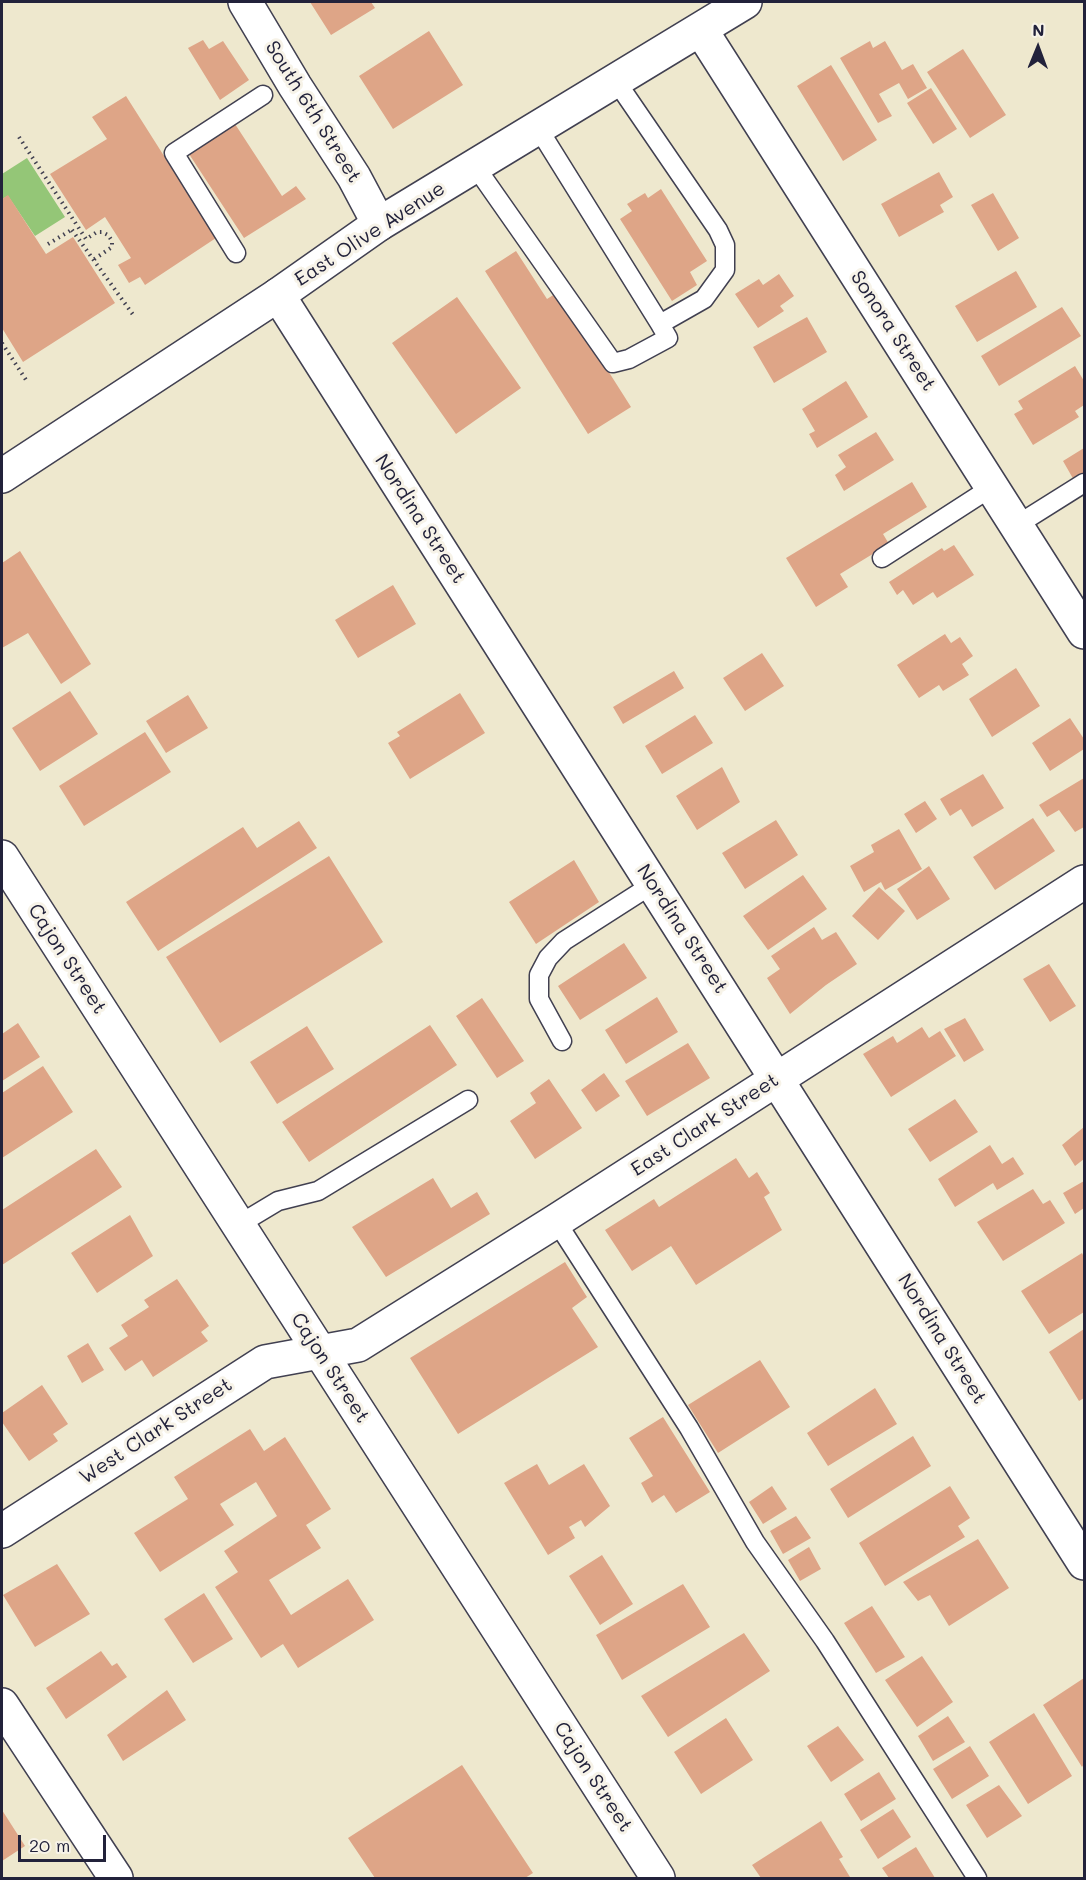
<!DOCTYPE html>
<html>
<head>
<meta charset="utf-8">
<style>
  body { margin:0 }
  #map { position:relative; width:1086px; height:1880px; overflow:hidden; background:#eee8ce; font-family:Mali,sans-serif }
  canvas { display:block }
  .frame { position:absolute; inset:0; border:3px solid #22223b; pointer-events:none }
  .north { position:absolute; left:1008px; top:18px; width:60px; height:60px; -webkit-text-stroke:4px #f7f3e8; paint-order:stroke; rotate:1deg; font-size:16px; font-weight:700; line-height:24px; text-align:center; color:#22223b }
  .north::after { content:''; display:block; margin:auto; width:21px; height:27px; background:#22223b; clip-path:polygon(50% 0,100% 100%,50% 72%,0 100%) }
  .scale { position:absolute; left:18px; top:1835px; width:88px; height:27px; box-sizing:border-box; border:3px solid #22223b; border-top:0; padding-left:8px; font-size:18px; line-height:21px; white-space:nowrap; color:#22223b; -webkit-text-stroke:4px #f7f3e8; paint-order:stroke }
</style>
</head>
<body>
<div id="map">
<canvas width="1086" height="1880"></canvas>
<div class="frame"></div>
<div class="north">N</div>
<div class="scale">20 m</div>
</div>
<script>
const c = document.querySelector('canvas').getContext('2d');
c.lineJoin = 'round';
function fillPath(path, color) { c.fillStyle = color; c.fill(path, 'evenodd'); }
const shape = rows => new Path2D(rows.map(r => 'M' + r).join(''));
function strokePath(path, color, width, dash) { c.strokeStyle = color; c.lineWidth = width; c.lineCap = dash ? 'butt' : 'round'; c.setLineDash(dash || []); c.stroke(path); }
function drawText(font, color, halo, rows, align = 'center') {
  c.font = font + ' Mali,sans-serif'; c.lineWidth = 6; c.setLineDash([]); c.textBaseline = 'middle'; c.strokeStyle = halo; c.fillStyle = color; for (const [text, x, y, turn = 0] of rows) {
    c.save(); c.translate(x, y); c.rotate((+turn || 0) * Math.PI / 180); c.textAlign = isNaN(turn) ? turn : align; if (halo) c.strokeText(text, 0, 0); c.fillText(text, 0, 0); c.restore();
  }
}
const green = shape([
  [27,158,65,217,35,236,8,196,2,199,2,174]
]);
const building = shape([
  [310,2,371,2,375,8,331,35],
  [429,31,463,85,393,129,359,76],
  [203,40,209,49,223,41,249,80,220,100,188,48],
  [870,41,873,48,885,41,902,70,913,64,927,88,908,99,899,83,879,94,892,116,878,123,840,58],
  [963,49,1006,115,970,138,927,72],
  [831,65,877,140,843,161,797,86],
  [931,88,957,129,933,144,907,103],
  [126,96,216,238,145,285,140,277,129,283,118,265,131,258,105,217,86,230,50,174,107,139,92,117],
  [235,124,282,196,296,186,306,199,244,238,189,154],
  [939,172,953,197,940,205,944,212,899,237,881,204],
  [661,189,707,261,690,272,697,285,672,301,620,219,632,211,627,204,645,193,648,198],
  [993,193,1019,238,998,251,971,205],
  [8,195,46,254,73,237,115,303,23,362,2,328,2,199],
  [516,251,547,299,558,292,631,407,588,434,485,271],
  [1016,271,1037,307,977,342,955,306],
  [779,274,794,296,780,306,784,311,758,328,735,294,759,279,763,285],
  [457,297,521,388,456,434,392,343],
  [1062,307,1081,336,999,386,981,356],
  [807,317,827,352,774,383,753,347],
  [1075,366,1084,381,1084,405,1075,411,1079,417,1033,445,1014,414,1023,409,1018,401],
  [846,381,868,417,817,448,809,434,815,431,802,409],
  [876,432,894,460,844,491,835,475,846,467,838,455],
  [1084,448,1084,476,1075,482,1063,461],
  [912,482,927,507,883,534,889,544,840,574,848,587,816,607,786,558],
  [954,545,974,575,937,598,933,592,913,605,903,590,897,595,889,582,942,548,944,551],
  [20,551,91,664,61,684,28,633,2,648,2,563],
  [393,585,416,624,358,658,335,620],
  [945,634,951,643,960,637,973,656,962,664,969,675,943,691,939,685,919,698,897,665],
  [762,653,784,686,745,711,723,678],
  [1016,668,1040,706,992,737,969,699],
  [674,671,684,688,623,724,613,707],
  [70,691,98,734,40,771,12,728],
  [460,693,485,733,410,779,388,743,400,736,397,732],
  [188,695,208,728,166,753,146,721],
  [695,715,713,743,662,774,645,746],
  [1070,718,1084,739,1084,749,1050,771,1032,743],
  [145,732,171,772,84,826,59,786],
  [722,767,740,802,697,830,676,796],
  [983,774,1004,808,972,827,961,809,950,816,940,799],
  [1084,778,1084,827,1075,832,1059,810,1047,817,1039,805],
  [925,801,937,819,916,833,904,814],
  [1033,818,1055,851,995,890,973,857],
  [776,820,798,855,745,889,722,853],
  [299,821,317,848,158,951,126,902,243,827,257,848],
  [899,829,922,869,885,890,881,882,864,892,850,866,874,852,871,845],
  [329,856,383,942,220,1043,166,957],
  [574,860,599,902,536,944,509,902],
  [929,866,950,899,917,920,897,889],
  [803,875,827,909,768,950,743,916],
  [879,887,905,911,878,940,852,916],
  [814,927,822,940,836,932,857,964,826,985,790,1014,767,978,780,969,771,956],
  [624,943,647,978,580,1020,558,986],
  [1049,964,1076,1006,1050,1022,1023,979],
  [657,997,678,1032,626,1064,605,1030],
  [482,998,524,1061,497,1078,456,1016],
  [965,1018,984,1050,964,1062,944,1029],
  [18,1023,40,1057,2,1081,2,1034],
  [430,1025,457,1065,309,1162,282,1122],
  [307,1026,334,1069,277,1104,250,1062],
  [922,1027,929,1038,940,1031,956,1056,891,1097,863,1054,893,1036,897,1043],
  [688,1043,710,1078,647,1116,625,1081],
  [43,1066,73,1112,2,1158,2,1093],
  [604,1073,620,1096,596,1112,581,1090],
  [549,1079,582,1128,535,1159,510,1121,536,1103,530,1093],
  [955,1099,978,1132,930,1162,908,1129],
  [1084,1127,1084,1159,1075,1166,1062,1145],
  [990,1145,1002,1164,1013,1157,1024,1174,997,1190,993,1183,955,1207,938,1179],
  [96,1149,122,1187,2,1265,2,1210],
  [736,1158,749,1178,757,1172,770,1193,764,1197,782,1230,696,1285,671,1246,632,1271,605,1230,654,1199,659,1207],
  [433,1178,451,1208,477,1192,490,1214,386,1277,352,1227],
  [1084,1181,1084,1208,1075,1214,1063,1193],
  [1033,1189,1043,1204,1050,1200,1065,1223,1003,1261,977,1222],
  [130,1215,153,1256,97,1293,71,1253],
  [1082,1253,1084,1257,1084,1312,1049,1334,1021,1291],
  [565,1262,587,1297,572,1308,598,1347,458,1434,410,1358],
  [177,1279,209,1326,201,1332,208,1341,153,1377,142,1360,125,1371,109,1348,128,1336,121,1325,149,1307,144,1300],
  [1084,1329,1084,1398,1079,1401,1049,1352],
  [88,1343,104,1370,82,1383,67,1356],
  [760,1360,790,1407,718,1453,688,1405],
  [42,1385,68,1424,53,1434,58,1441,29,1461,2,1422,2,1413],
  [875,1388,897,1424,828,1466,807,1433],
  [663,1417,710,1492,676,1513,664,1495,652,1503,641,1483,653,1476,629,1438],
  [250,1429,264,1451,285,1437,331,1509,306,1525,321,1548,269,1580,291,1615,348,1579,374,1620,298,1668,283,1644,261,1658,215,1587,238,1572,224,1551,277,1516,256,1482,220,1504,234,1525,160,1572,134,1533,188,1499,174,1477],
  [913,1436,931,1466,848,1518,830,1489],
  [537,1464,549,1485,584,1464,610,1506,585,1527,581,1520,569,1527,575,1538,548,1555,504,1483],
  [772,1486,787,1509,763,1524,749,1502],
  [950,1486,970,1518,958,1526,965,1537,885,1586,859,1543],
  [796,1516,811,1538,783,1554,770,1531],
  [978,1539,1009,1588,949,1626,930,1595,918,1601,903,1582],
  [809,1547,821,1569,800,1581,788,1560],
  [602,1555,633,1604,600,1625,569,1576],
  [57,1564,90,1614,35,1647,3,1595],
  [683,1584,710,1627,622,1680,596,1635],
  [204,1593,233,1639,193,1663,164,1619],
  [872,1606,905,1657,876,1673,844,1623],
  [744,1633,770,1671,668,1737,641,1696],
  [101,1651,112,1666,117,1663,127,1677,66,1719,46,1688],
  [922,1656,953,1702,917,1727,885,1680],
  [1084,1678,1084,1764,1082,1767,1043,1705],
  [167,1690,186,1720,123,1761,107,1735],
  [1034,1713,1072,1776,1028,1804,989,1742],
  [948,1716,965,1742,933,1761,918,1736],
  [726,1718,753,1760,701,1794,674,1752],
  [838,1726,864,1760,831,1782,807,1746],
  [970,1746,989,1776,952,1799,933,1769],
  [462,1765,533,1873,525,1878,375,1878,348,1838],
  [879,1772,896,1799,861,1821,844,1794],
  [999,1785,1022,1816,987,1838,966,1805],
  [893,1809,911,1837,878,1859,860,1830],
  [2,1810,25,1846,2,1861],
  [821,1821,843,1857,839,1859,850,1877,761,1878,752,1865],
  [916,1847,935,1878,889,1878,882,1868]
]);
const path = shape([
  [19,137,86,239,97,232,102,232,108,235,112,241,112,247,93,260],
  [72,230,134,316],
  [48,244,73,229],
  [2,343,28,383]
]);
const lane = shape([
  [538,128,660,324,704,299,725,270,725,245,718,230,616,81],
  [475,166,613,363,629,359,668,338,660,324],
  [236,253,174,153,263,95],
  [1017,525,1084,483],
  [882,558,992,487],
  [562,1041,539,999,539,975,548,958,564,941,653,884],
  [556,1221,689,1428,755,1542,825,1641,977,1878],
  [238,1225,278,1201,318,1191,468,1100]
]);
const street = shape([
  [245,2,295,86,354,177,379,224],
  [701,30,1084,632],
  [278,295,1084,1563],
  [2,1531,265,1362,358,1345,556,1221,1084,882],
  [2,1705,116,1878]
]);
const secondary = shape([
  [2,476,278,295,379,224,745,2],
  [2,857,658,1878]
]);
const streetNames = [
  ["South 6th Street",313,112,58],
  ["East Olive Avenue",370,234,-33],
  ["Sonora Street",893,331,57],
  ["Nordina Street",420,519,57],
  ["Nordina Street",682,929,57],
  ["Cajon Street",67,959,57],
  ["East Clark Street",705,1125,-33],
  ["Nordina Street",942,1339,58],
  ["Cajon Street",330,1368,57],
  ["West Clark Street",156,1431,-33],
  ["Cajon Street",593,1777,57]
];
fillPath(green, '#94c677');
fillPath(building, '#dea587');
strokePath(lane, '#414051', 21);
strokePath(street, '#414051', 36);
strokePath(secondary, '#414051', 36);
strokePath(path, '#414051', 4, [1.5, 4.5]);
strokePath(lane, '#fff', 18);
strokePath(street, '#fff', 33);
strokePath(secondary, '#fff', 33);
drawText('20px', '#22223b', '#f7f3e8', streetNames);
</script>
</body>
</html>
